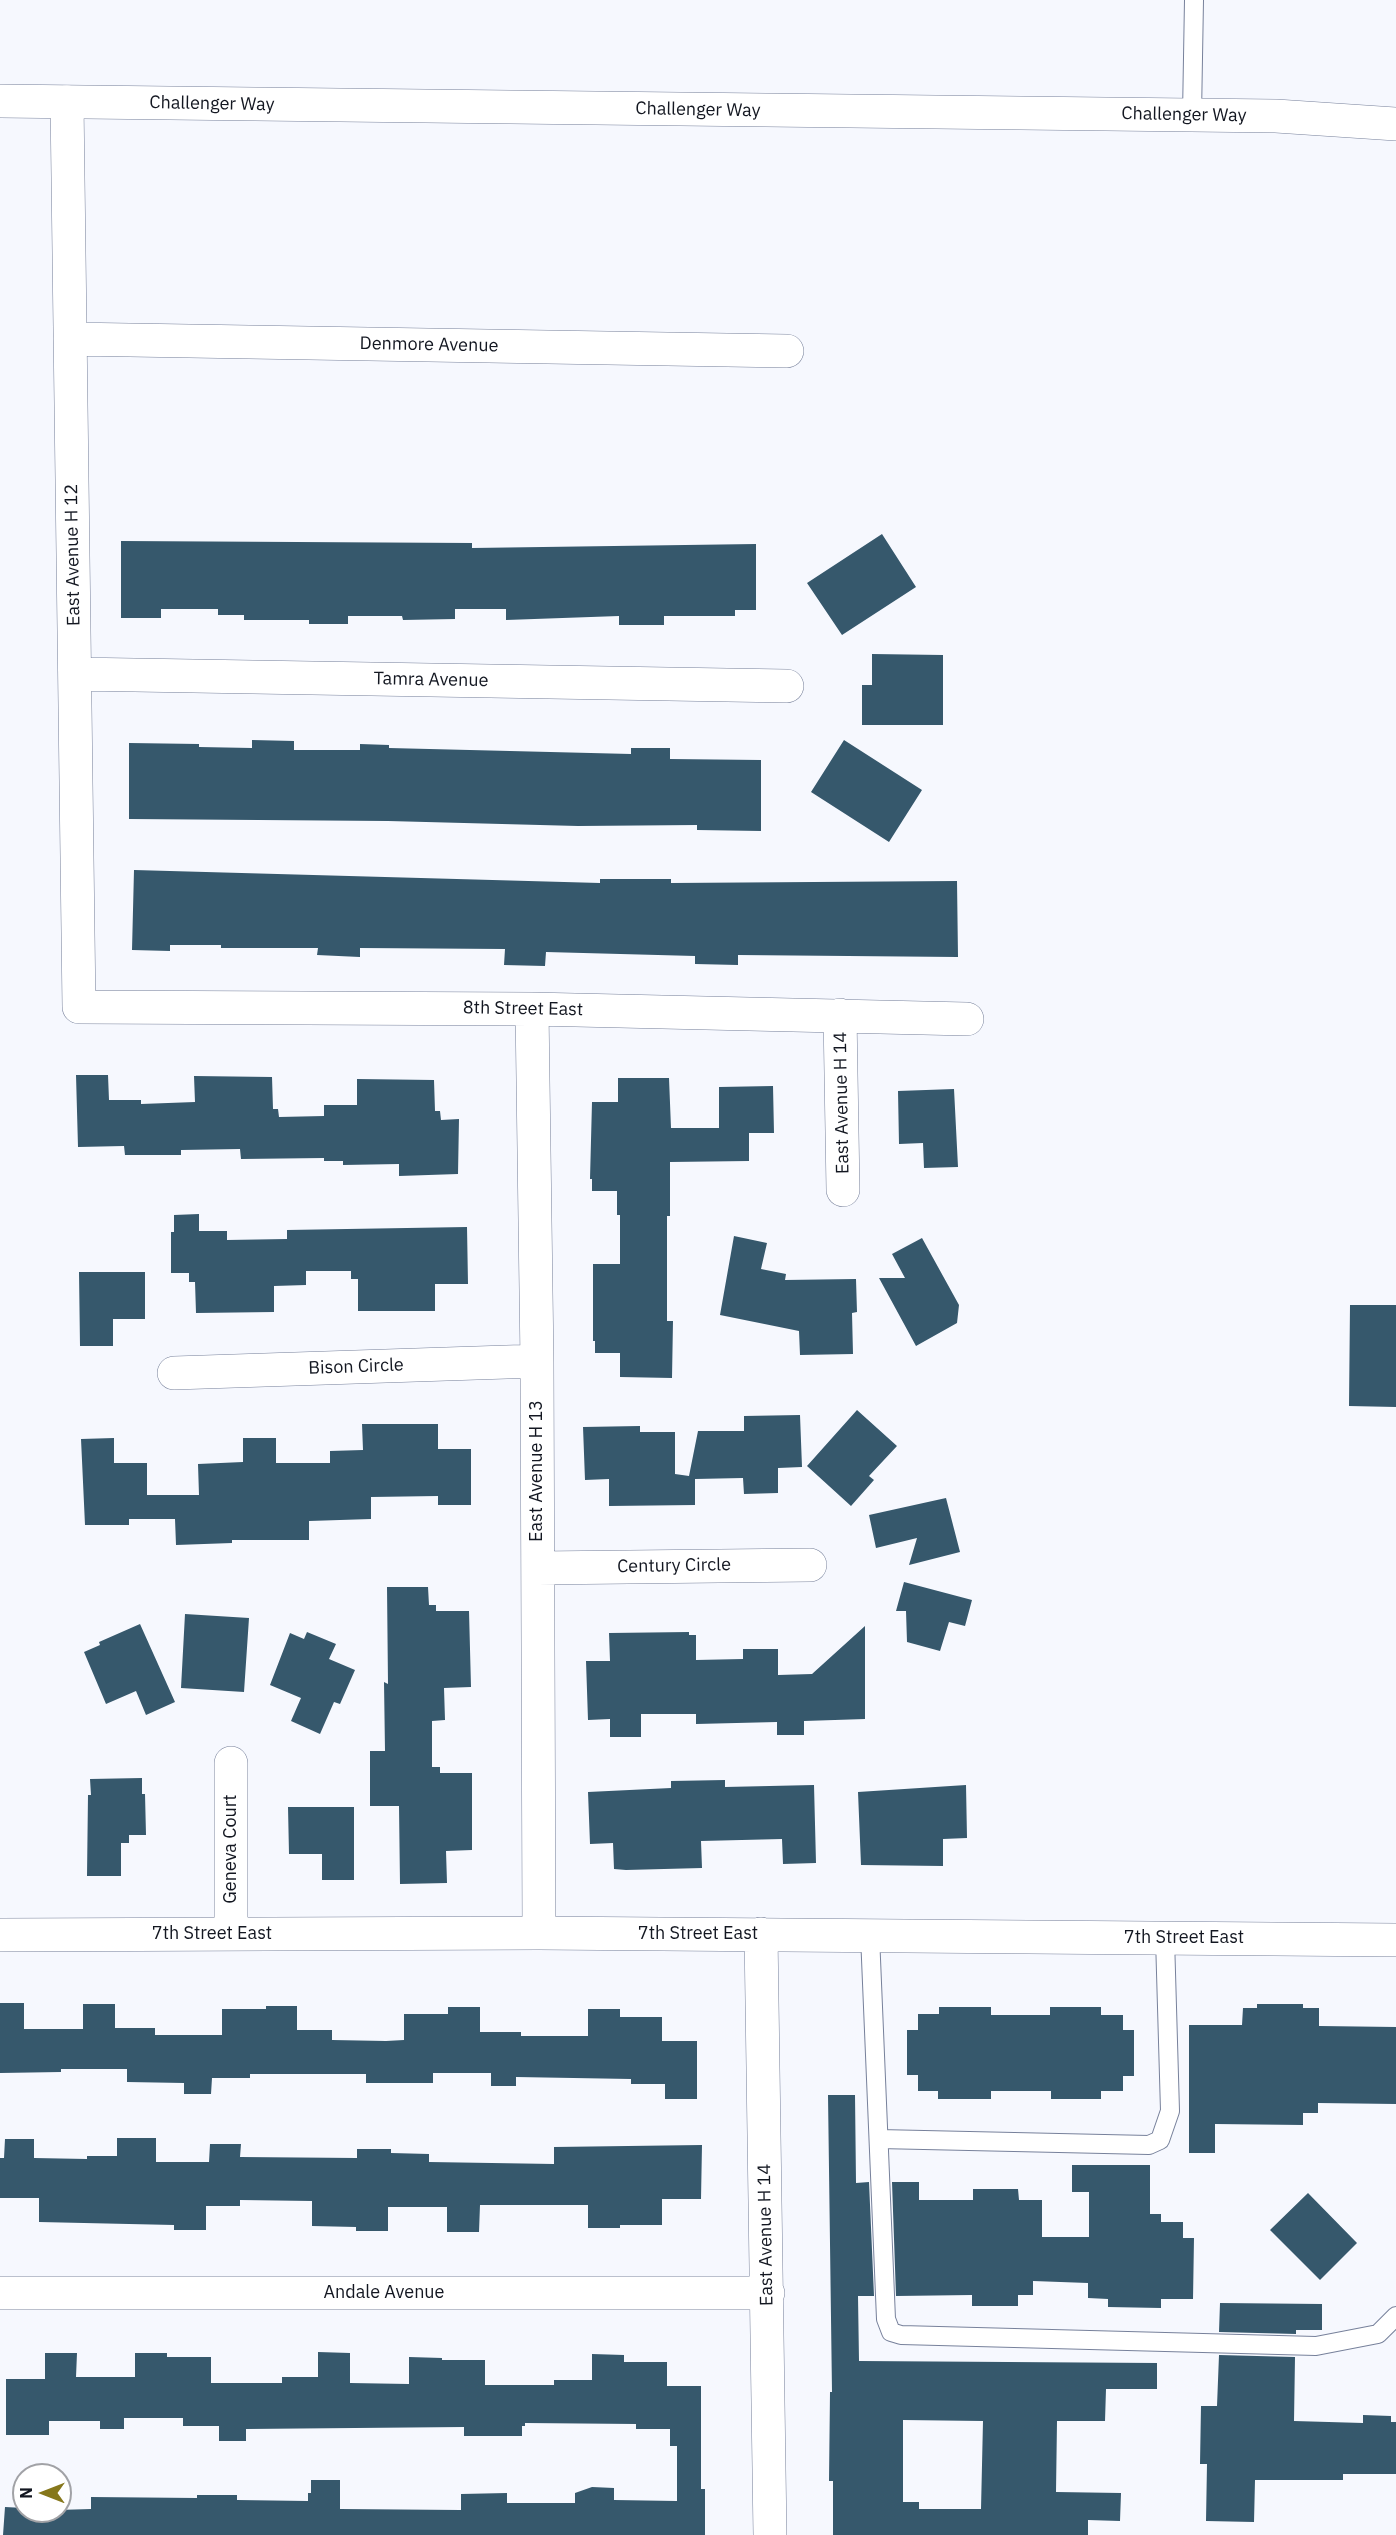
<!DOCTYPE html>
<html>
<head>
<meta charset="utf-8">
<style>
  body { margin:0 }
  #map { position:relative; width:1396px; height:2535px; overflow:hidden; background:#f6f8fe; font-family:"IBM Plex Sans",sans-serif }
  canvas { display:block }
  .north { position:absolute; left:12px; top:2463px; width:60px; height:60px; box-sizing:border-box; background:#fff; border:2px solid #a1a2a6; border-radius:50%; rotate:270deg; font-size:16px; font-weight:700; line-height:24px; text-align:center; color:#131721 }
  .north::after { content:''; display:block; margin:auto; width:21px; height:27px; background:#86771b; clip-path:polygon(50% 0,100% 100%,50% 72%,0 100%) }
</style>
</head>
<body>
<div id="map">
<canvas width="1396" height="2535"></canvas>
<div class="north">N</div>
</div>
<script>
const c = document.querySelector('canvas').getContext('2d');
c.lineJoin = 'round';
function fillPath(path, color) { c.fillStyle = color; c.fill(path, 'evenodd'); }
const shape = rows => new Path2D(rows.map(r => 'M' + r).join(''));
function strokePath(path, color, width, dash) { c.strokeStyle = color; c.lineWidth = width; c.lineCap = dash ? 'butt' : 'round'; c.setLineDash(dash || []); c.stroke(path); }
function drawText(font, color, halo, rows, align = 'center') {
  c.font = font + ' "IBM Plex Sans",sans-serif'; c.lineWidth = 6; c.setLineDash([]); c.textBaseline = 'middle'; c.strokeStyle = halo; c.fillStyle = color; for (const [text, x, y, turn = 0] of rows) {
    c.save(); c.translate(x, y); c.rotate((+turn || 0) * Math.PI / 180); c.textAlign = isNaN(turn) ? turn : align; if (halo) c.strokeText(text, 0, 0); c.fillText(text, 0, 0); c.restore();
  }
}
const building = shape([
  [882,534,916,587,842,635,807,583],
  [121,541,472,543,472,548,756,544,756,610,735,610,735,616,664,616,664,625,619,625,619,616,506,620,506,609,455,609,455,619,403,620,402,616,348,616,348,624,309,624,309,620,244,620,244,615,218,615,218,609,161,609,161,618,121,618],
  [872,654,943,655,943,725,862,725,862,685,872,685],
  [252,740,294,741,294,750,360,750,360,744,389,745,389,748,631,754,631,748,670,748,670,759,761,760,761,831,697,830,697,825,578,826,388,821,129,819,129,743,199,744,199,747,252,748],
  [844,740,922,790,889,842,811,792],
  [134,870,600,883,600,879,671,879,671,883,957,881,958,957,738,955,738,965,695,964,695,956,546,952,545,966,504,965,505,949,360,948,360,957,317,955,318,948,221,948,221,945,170,945,170,951,132,950],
  [76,1075,108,1075,109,1100,141,1100,141,1104,195,1102,194,1076,272,1077,273,1109,278,1109,279,1117,324,1116,324,1105,357,1105,357,1079,434,1080,435,1111,440,1111,441,1120,459,1119,458,1174,399,1176,399,1164,343,1165,343,1161,324,1161,324,1158,241,1159,240,1149,181,1150,181,1155,125,1155,124,1146,78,1147],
  [618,1078,669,1078,671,1128,719,1128,719,1087,773,1086,774,1133,749,1133,749,1161,670,1162,670,1216,667,1216,667,1321,673,1321,672,1378,620,1377,620,1353,595,1353,595,1341,593,1341,593,1264,620,1264,620,1215,617,1215,617,1191,592,1191,592,1179,590,1179,592,1102,618,1102],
  [954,1089,958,1167,924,1168,923,1143,899,1144,898,1091],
  [199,1214,199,1231,227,1231,227,1240,287,1239,287,1230,467,1227,468,1284,435,1284,435,1311,358,1311,358,1279,351,1279,351,1271,306,1271,306,1285,274,1286,274,1312,196,1313,195,1282,189,1282,189,1273,171,1273,171,1232,174,1232,174,1215],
  [734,1236,767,1243,761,1269,786,1274,785,1280,856,1279,857,1312,852,1313,853,1354,800,1355,799,1331,720,1315],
  [922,1238,959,1305,957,1323,916,1346,879,1278,905,1278,892,1254],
  [79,1272,145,1272,145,1319,113,1319,113,1346,80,1346],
  [1350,1305,1396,1305,1396,1407,1349,1406],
  [857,1410,897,1446,869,1476,874,1480,851,1506,807,1466],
  [800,1415,802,1467,778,1468,778,1493,744,1494,743,1478,695,1479,695,1505,609,1506,609,1479,585,1480,583,1427,640,1426,640,1432,675,1432,675,1474,689,1476,698,1431,744,1431,744,1416],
  [362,1424,438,1424,438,1449,471,1449,471,1505,438,1505,438,1496,371,1497,371,1519,309,1521,309,1540,232,1540,232,1543,176,1545,175,1519,129,1519,129,1525,85,1525,81,1439,114,1438,114,1463,147,1463,147,1495,199,1495,198,1464,243,1462,243,1438,276,1438,276,1463,330,1463,330,1451,363,1450],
  [946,1498,960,1552,909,1565,917,1538,876,1548,869,1515],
  [904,1582,972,1600,965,1626,949,1622,940,1651,907,1642,906,1611,896,1611],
  [387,1587,428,1587,429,1605,436,1605,436,1611,469,1611,471,1687,444,1688,445,1720,432,1721,432,1767,440,1767,440,1773,472,1773,472,1850,446,1851,447,1883,400,1884,399,1806,370,1806,370,1751,385,1751,384,1682,388,1684],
  [185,1614,249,1618,244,1692,181,1688],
  [140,1624,175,1702,146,1715,136,1691,106,1704,84,1652,100,1645,99,1642],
  [865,1626,865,1719,804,1721,804,1735,777,1735,777,1722,696,1724,696,1714,641,1714,641,1737,610,1737,610,1719,588,1720,586,1661,610,1661,609,1633,689,1632,689,1635,696,1635,696,1660,743,1659,743,1649,778,1649,778,1675,812,1674],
  [307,1632,336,1644,329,1659,355,1670,340,1704,334,1702,320,1734,291,1721,301,1698,270,1685,290,1633,304,1639],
  [142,1778,142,1794,145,1794,146,1835,129,1835,129,1843,121,1843,121,1876,87,1876,88,1795,91,1795,90,1779],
  [725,1780,725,1787,814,1785,816,1863,783,1864,782,1839,701,1841,702,1868,626,1870,614,1869,613,1843,590,1844,588,1792,671,1788,671,1781],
  [966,1785,967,1838,943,1839,943,1866,861,1865,858,1792],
  [288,1807,354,1807,354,1880,322,1880,322,1854,289,1854],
  [0,2003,24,2003,24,2029,83,2029,83,2004,115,2004,115,2028,155,2028,155,2035,222,2035,222,2009,266,2009,266,2006,297,2006,297,2030,332,2030,332,2040,386,2041,404,2040,404,2014,448,2014,448,2007,480,2007,480,2032,521,2032,521,2036,588,2036,588,2009,620,2009,620,2017,662,2017,662,2041,697,2041,697,2099,665,2099,665,2084,631,2084,631,2079,516,2077,516,2086,491,2086,491,2073,433,2073,433,2083,366,2083,366,2074,250,2074,250,2078,212,2078,211,2094,184,2094,184,2083,127,2082,127,2069,61,2069,61,2072,0,2073],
  [1257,2004,1303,2004,1303,2008,1319,2008,1319,2026,1396,2027,1396,2104,1318,2103,1318,2113,1303,2113,1303,2125,1215,2124,1215,2153,1189,2153,1189,2025,1242,2025,1243,2008,1257,2008],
  [939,2007,991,2007,991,2015,1050,2015,1050,2007,1101,2007,1101,2015,1123,2015,1123,2030,1134,2030,1134,2076,1123,2076,1123,2091,1101,2091,1101,2099,1051,2099,1051,2091,991,2091,991,2099,938,2099,938,2091,918,2091,918,2075,907,2075,907,2030,918,2030,918,2014,939,2014],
  [828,2095,855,2095,856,2183,869,2182,874,2296,858,2296,859,2361,1157,2363,1157,2389,1106,2389,1105,2421,1057,2421,1056,2492,1121,2493,1120,2521,1088,2520,1088,2535,833,2535,833,2481,829,2481,830,2392,832,2392],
  [903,2420,983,2421,981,2509,919,2509,919,2502,903,2502],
  [117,2138,156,2138,156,2162,209,2162,210,2144,241,2144,240,2157,357,2158,357,2149,391,2149,391,2153,429,2154,429,2162,554,2164,554,2147,702,2145,701,2199,662,2199,662,2225,620,2225,620,2228,588,2228,588,2205,480,2205,479,2232,447,2232,447,2207,388,2207,388,2231,356,2231,356,2227,312,2226,312,2201,240,2200,240,2206,206,2206,206,2230,174,2230,174,2225,39,2222,39,2198,0,2198,0,2158,4,2158,5,2139,34,2139,34,2158,87,2159,87,2156,117,2156],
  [1072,2165,1150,2165,1150,2214,1161,2214,1161,2222,1183,2222,1183,2238,1194,2238,1193,2299,1161,2299,1161,2308,1108,2307,1108,2299,1088,2298,1088,2283,1033,2281,1033,2295,1018,2295,1018,2306,972,2306,972,2295,896,2296,892,2182,919,2182,919,2200,973,2200,973,2189,1018,2189,1019,2200,1042,2200,1042,2237,1089,2237,1089,2192,1072,2192],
  [1308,2193,1357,2243,1320,2280,1270,2230],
  [1220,2303,1322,2304,1322,2330,1296,2330,1296,2334,1219,2332],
  [318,2352,350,2353,350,2383,409,2384,409,2357,442,2358,442,2360,485,2360,485,2385,554,2385,554,2380,592,2380,592,2354,624,2355,624,2362,667,2362,667,2386,701,2386,701,2489,705,2489,705,2535,3,2535,5,2507,24,2508,24,2511,91,2509,91,2497,197,2498,197,2495,237,2495,237,2500,308,2501,308,2493,311,2493,311,2480,340,2480,340,2509,461,2510,461,2494,507,2493,507,2503,575,2503,575,2493,592,2487,614,2488,614,2500,677,2501,677,2446,670,2446,670,2429,636,2429,636,2424,525,2423,525,2426,522,2426,522,2436,464,2436,464,2427,246,2429,246,2441,219,2441,219,2426,183,2426,183,2418,124,2418,124,2429,100,2429,100,2421,49,2421,49,2435,6,2435,6,2379,45,2379,45,2353,77,2353,76,2377,135,2377,135,2353,167,2353,167,2357,211,2357,211,2383,282,2383,282,2377,318,2377],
  [1219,2355,1295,2357,1294,2421,1363,2423,1363,2415,1391,2416,1391,2422,1396,2422,1396,2474,1343,2474,1343,2480,1255,2480,1254,2522,1206,2521,1207,2464,1200,2464,1201,2406,1217,2406]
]);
const lane = shape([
  [1192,115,1194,0],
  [870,1935,886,2319,891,2332,901,2335,1316,2346,1378,2334,1396,2316],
  [879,2139,1149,2145,1160,2140,1170,2111,1165,1938]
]);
const street = shape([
  [67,102,79,1007,532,1009,967,1019],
  [70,339,787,351],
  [75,674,787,686],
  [532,1009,537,1361,539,1933],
  [840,1015,843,1190],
  [174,1373,537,1361],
  [538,1568,810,1565],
  [231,1763,231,1934],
  [761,1934,770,2535],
  [0,1935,539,1933,1396,1940],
  [0,2293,768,2293]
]);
const secondary = shape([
  [0,101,1276,116,1396,124]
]);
const streetNames = [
  ["Challenger Way",212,104,1],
  ["Challenger Way",698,110,1],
  ["Challenger Way",1184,115,1],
  ["Denmore Avenue",429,345,1],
  ["East Avenue H 12",73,555,-91],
  ["Tamra Avenue",431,680,1],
  ["8th Street East",523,1009,1],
  ["East Avenue H 14",842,1103,-91],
  ["Bison Circle",356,1367,-2],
  ["East Avenue H 13",537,1471,-90],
  ["Century Circle",674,1566,-1],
  ["Geneva Court",231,1849,-90],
  ["7th Street East",212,1934],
  ["7th Street East",698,1934],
  ["7th Street East",1184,1938],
  ["East Avenue H 14",766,2235,-91],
  ["Andale Avenue",384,2293]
];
fillPath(building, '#36586c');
strokePath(lane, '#77819b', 20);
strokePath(street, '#77819b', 34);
strokePath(secondary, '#77819b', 34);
strokePath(lane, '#fff', 18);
strokePath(street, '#fff', 33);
strokePath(secondary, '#fff', 33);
drawText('18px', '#131721', '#fff', streetNames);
</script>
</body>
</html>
